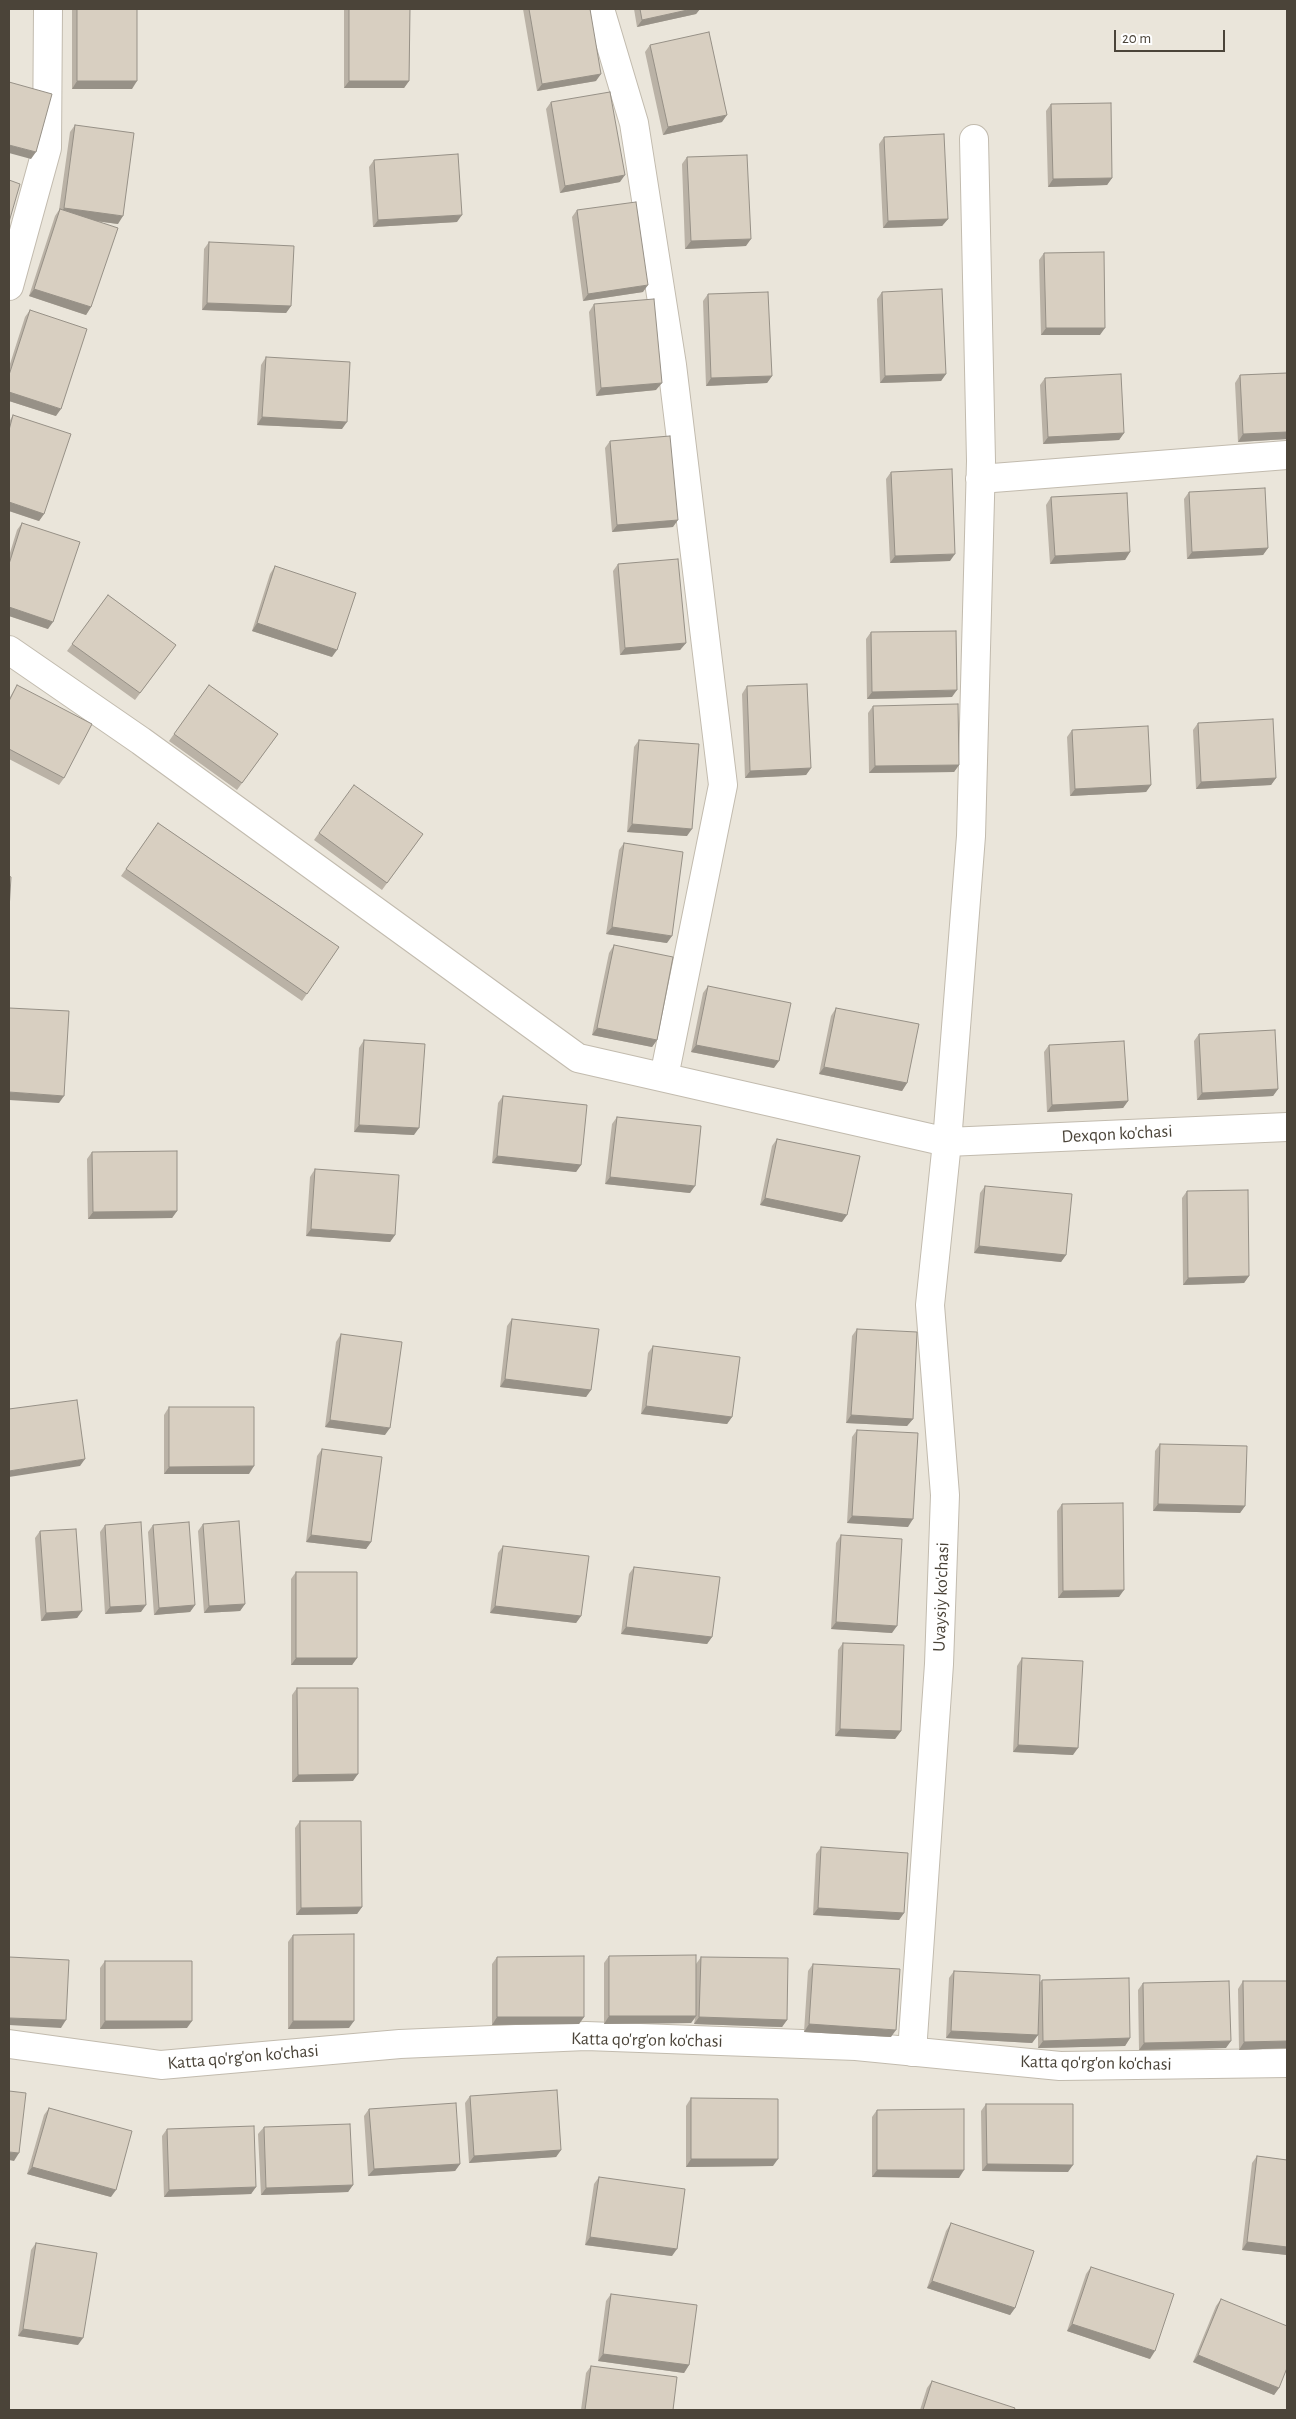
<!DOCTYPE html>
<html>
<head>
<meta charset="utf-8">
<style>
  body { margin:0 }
  #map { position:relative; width:1296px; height:2419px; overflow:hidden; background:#f6f3ec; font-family:"Alegreya Sans",sans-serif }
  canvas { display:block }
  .frame { position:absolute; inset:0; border:10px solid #4b4439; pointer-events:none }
  .scale { position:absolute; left:1114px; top:30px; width:111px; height:22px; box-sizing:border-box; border:2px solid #4b4439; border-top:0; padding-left:6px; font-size:15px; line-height:18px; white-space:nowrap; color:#4b4439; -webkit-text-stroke:4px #fff; paint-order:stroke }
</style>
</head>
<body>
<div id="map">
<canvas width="1296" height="2419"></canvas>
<div class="frame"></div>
<div class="scale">20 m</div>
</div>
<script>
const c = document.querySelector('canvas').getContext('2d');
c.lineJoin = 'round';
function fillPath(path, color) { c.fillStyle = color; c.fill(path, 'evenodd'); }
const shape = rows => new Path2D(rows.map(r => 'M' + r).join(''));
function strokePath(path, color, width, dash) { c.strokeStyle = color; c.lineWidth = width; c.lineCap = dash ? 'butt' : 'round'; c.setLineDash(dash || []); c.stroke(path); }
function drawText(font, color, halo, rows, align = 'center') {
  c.font = font + ' "Alegreya Sans",sans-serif'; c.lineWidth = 5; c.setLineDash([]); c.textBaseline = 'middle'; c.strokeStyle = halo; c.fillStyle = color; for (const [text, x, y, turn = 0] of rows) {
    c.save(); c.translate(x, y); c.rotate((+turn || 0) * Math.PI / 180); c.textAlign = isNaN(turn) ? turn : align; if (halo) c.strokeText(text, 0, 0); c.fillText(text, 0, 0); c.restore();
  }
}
const residential = shape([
  [9,9,1287,9,1287,2410,9,2410]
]);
const street = shape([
  [600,9,634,123,672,365,723,785,664,1077],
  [9,286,47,148,48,9],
  [980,479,1287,455],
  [9,650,141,741,578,1058,947,1142,1287,1127],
  [9,2044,161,2065,400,2044,586,2036,856,2046,1060,2066,1287,2063],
  [912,2052,939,1664,945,1495,930,1305,947,1142,971,836,981,461,974,139]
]);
const wall = shape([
  [72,9,137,9,132,89,72,89],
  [344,9,410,9,409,81,404,88,344,88],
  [523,9,590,9,596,81,537,91],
  [634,9,700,9,696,14,637,27],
  [650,45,722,122,663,135,645,52],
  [551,102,620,182,560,193,546,109],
  [1051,104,1112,178,1107,185,1048,187,1046,111],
  [75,125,118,224,96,221,91,307,86,315,29,296,55,216,59,210,70,132],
  [884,137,948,219,942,226,883,228,879,144],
  [687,157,746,246,685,249,682,164],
  [374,160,457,222,373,227,369,167],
  [577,210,643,292,583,301,572,217],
  [209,242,291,306,286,313,202,310,204,249],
  [1044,253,1100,335,1041,335,1039,260],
  [882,292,946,374,941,381,880,383,877,299],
  [708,294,772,376,767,383,706,386,703,301],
  [594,304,656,390,596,396,589,312],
  [30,310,56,416,9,401,9,367,25,317],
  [266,357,342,429,257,425,261,365],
  [1287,373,1287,439,1238,442,1235,383,1240,375],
  [1045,378,1124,433,1119,440,1043,444,1040,385],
  [13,415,44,514,39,521,9,511,9,422],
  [610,441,673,527,612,532,605,448],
  [891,472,950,561,890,563,886,479],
  [1189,492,1268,548,1263,555,1187,559,1184,499],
  [1051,497,1130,552,1125,560,1050,564,1046,505],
  [22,523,48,629,9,616,9,556,17,530],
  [618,564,686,643,680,650,620,655,613,571],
  [275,566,332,657,252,631,270,574],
  [108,595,176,645,135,700,67,651],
  [871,632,952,697,867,699,866,639],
  [17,685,64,778,59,785,9,759,9,699],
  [209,685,278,734,237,790,169,741],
  [747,686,811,768,806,775,745,778,742,694],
  [873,706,959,765,954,772,869,773,868,713],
  [1198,723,1276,778,1271,785,1196,789,1193,730],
  [1072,730,1151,785,1146,792,1070,796,1067,737],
  [639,740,687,836,627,832,634,747],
  [158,823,339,947,302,1001,121,876],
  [319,833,423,834,382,890,314,840],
  [624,843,667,943,606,934,619,850],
  [614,945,657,1040,652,1047,592,1035,609,953],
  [708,986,774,1068,691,1052,703,993],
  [836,1008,907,1083,902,1091,819,1074,831,1016],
  [1199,1034,1278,1089,1273,1096,1197,1100,1194,1041],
  [364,1040,414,1135,354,1132,359,1048],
  [1049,1045,1128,1101,1123,1108,1047,1112,1044,1052],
  [503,1096,581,1165,576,1172,492,1163,498,1103],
  [617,1117,690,1193,605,1184,612,1124],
  [777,1139,842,1222,760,1205,772,1146],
  [92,1152,177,1211,172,1218,88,1219,87,1159],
  [315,1169,395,1235,390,1242,306,1236,310,1177],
  [985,1186,1066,1255,1061,1262,974,1253,980,1193],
  [1187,1191,1249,1276,1244,1283,1183,1285,1182,1198],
  [512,1319,591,1390,586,1397,500,1387,507,1326],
  [857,1329,913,1419,907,1426,846,1423,852,1336],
  [341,1334,385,1435,325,1427,336,1342],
  [653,1346,732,1417,727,1424,641,1414,648,1353],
  [169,1407,249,1474,164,1474,164,1415],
  [857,1430,908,1527,847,1523,852,1437],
  [1160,1444,1245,1506,1240,1513,1153,1511,1155,1451],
  [322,1449,371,1542,366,1549,306,1542,317,1456],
  [1062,1504,1119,1597,1058,1598,1057,1511],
  [203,1524,245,1604,240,1611,204,1613,198,1531],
  [105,1525,141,1612,105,1614,100,1532],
  [153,1525,195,1605,190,1612,154,1615,148,1532],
  [40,1531,82,1611,77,1618,41,1621,35,1538],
  [841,1535,892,1633,831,1629,836,1543],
  [503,1546,581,1616,576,1623,490,1613,498,1553],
  [634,1567,712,1637,707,1644,621,1634,629,1574],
  [296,1572,357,1658,352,1665,291,1665,291,1579],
  [843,1643,901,1731,895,1739,835,1736,838,1650],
  [1022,1658,1073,1755,1013,1752,1017,1666],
  [297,1688,353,1781,292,1782,292,1695],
  [300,1821,362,1907,357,1914,296,1915,295,1828],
  [821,1847,904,1913,899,1920,813,1915,816,1854],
  [293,1935,349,2028,288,2029,288,1942],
  [609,1956,696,1964,701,1957,787,2020,782,2027,694,2024,695,2018,691,2023,604,2024,604,1963],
  [497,1957,584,2017,579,2024,492,2025,492,1964],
  [105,1961,187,2028,100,2029,100,1968],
  [813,1964,891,2037,804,2032,808,1971],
  [954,1971,1040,1982,1042,1980,1130,2038,1125,2046,1038,2048,1038,2033,1038,2035,1032,2043,946,2038,949,1978],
  [1243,1981,1287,2048,1239,2050,1238,1989],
  [1143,1983,1226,2048,1139,2050,1138,1990],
  [470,2096,561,2150,556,2157,469,2163,465,2103],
  [691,2098,773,2166,686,2167,686,2106],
  [986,2104,1068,2172,982,2171,981,2111],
  [49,2108,111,2197,27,2174,44,2115],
  [369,2109,460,2164,455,2171,368,2176,364,2116],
  [877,2110,959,2178,872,2177,872,2117],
  [264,2127,353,2185,348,2192,261,2195,258,2134],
  [167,2129,256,2187,251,2194,164,2197,162,2136],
  [1257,2156,1287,2160,1287,2255,1242,2250,1252,2163],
  [599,2177,672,2256,585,2245,594,2184],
  [951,2223,1015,2308,1010,2315,927,2288,946,2231],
  [36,2243,78,2345,18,2336,31,2250],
  [1091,2267,1150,2359,1067,2331,1086,2274],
  [611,2294,689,2365,684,2373,598,2361,606,2301],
  [1221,2299,1279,2388,1274,2395,1193,2362,1216,2306],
  [591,2366,673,2410,581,2410,586,2373],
  [932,2381,1014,2410,920,2410,927,2388]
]);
const shadedWall = shape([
  [692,9,700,9,696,14,637,27,642,20],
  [601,74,596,81,537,91,542,84],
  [77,81,137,81,132,89,72,89],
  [349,81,409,81,404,88,344,88],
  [727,115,722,122,663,135,668,127],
  [9,145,36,152,31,159,9,153],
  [625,175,620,182,560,193,565,186],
  [1112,178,1107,185,1048,187,1053,179],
  [64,208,123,216,118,224,59,216],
  [462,215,457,222,373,227,378,220],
  [948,219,942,226,883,228,888,221],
  [751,239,746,246,685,249,691,241],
  [648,285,643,292,583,301,588,294],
  [34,289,91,307,86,315,29,296],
  [207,303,291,306,286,313,202,310],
  [1046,328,1105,328,1100,335,1041,335],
  [946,374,941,381,880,383,885,376],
  [772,376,767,383,706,386,711,378],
  [662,383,656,390,596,396,601,388],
  [9,392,61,409,56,416,9,401],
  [262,417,347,422,342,429,257,425],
  [1287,432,1287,439,1238,442,1243,434],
  [1124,433,1119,440,1043,444,1048,437],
  [9,502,44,514,39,521,9,511],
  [678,520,673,527,612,532,617,525],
  [1268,548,1263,555,1187,559,1192,552],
  [1130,552,1125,560,1050,564,1055,556],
  [955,554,950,561,890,563,895,556],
  [9,607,53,622,48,629,9,616],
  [257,623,337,650,332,657,252,631],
  [686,643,680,650,620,655,625,648],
  [957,690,952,697,867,699,872,692],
  [959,765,954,772,869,773,875,766],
  [811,768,806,775,745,778,750,771],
  [1276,778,1271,785,1196,789,1201,782],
  [1151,785,1146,792,1070,796,1075,789],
  [632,824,692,829,687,836,627,832],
  [612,927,672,936,667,943,606,934],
  [597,1028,657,1040,652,1047,592,1035],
  [696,1045,779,1061,774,1068,691,1052],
  [824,1067,907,1083,902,1091,819,1074],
  [1278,1089,1273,1096,1197,1100,1202,1093],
  [9,1092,64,1096,59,1103,9,1100],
  [1128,1101,1123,1108,1047,1112,1052,1105],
  [359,1125,419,1128,414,1135,354,1132],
  [497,1156,581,1165,576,1172,492,1163],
  [610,1177,695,1186,690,1193,605,1184],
  [765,1198,847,1215,842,1222,760,1205],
  [177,1211,172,1218,88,1219,93,1212],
  [311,1229,395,1235,390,1242,306,1236],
  [979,1246,1066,1255,1061,1262,974,1253],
  [1249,1276,1244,1283,1183,1285,1188,1278],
  [505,1379,591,1390,586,1397,500,1387],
  [646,1406,732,1417,727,1424,641,1414],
  [851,1415,913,1419,907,1426,846,1423],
  [330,1420,390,1428,385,1435,325,1427],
  [85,1459,80,1466,9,1477,9,1471],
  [254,1466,249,1474,164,1474,169,1467],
  [1158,1504,1245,1506,1240,1513,1153,1511],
  [852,1516,913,1519,908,1527,847,1523],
  [311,1535,371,1542,366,1549,306,1542],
  [1124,1590,1119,1597,1058,1598,1063,1591],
  [245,1604,240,1611,204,1613,209,1606],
  [146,1605,141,1612,105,1614,110,1607],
  [195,1605,190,1612,154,1615,159,1608],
  [495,1606,581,1616,576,1623,490,1613],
  [82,1611,77,1618,41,1621,46,1613],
  [836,1622,897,1626,892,1633,831,1629],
  [626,1627,712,1637,707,1644,621,1634],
  [296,1658,357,1658,352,1665,291,1665],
  [840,1729,901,1731,895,1739,835,1736],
  [1018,1745,1078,1748,1073,1755,1013,1752],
  [358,1774,353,1781,292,1782,298,1775],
  [362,1907,357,1914,296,1915,301,1908],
  [818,1908,904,1913,899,1920,813,1915],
  [609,2016,696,2016,691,2023,604,2024],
  [497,2017,584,2017,579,2024,492,2025],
  [699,2017,787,2020,782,2027,694,2024],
  [9,2018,66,2020,61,2028,9,2025],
  [105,2021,192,2021,187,2028,100,2029],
  [293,2021,354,2021,349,2028,288,2029],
  [809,2024,896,2030,891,2037,804,2032],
  [951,2031,1038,2035,1032,2043,946,2038],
  [1130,2038,1125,2046,1038,2048,1043,2041],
  [1231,2041,1226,2048,1139,2050,1144,2043],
  [1287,2041,1287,2048,1239,2050,1244,2042],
  [561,2150,556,2157,469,2163,474,2156],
  [9,2152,19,2153,14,2161,9,2160],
  [691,2159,778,2159,773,2166,686,2167],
  [460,2164,455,2171,368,2176,374,2169],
  [987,2164,1073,2165,1068,2172,982,2171],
  [32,2167,116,2190,111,2197,27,2174],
  [877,2170,964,2170,959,2178,872,2177],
  [353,2185,348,2192,261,2195,266,2188],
  [256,2187,251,2194,164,2197,169,2190],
  [590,2237,677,2249,672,2256,585,2245],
  [1247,2242,1287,2247,1287,2255,1242,2250],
  [932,2281,1015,2308,1010,2315,927,2288],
  [1072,2324,1155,2351,1150,2359,1067,2331],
  [23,2329,83,2338,78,2345,18,2336],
  [603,2354,689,2365,684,2373,598,2361],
  [1198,2355,1279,2388,1274,2395,1193,2362]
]);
const building = shape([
  [77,9,137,9,137,81,77,81,77,9],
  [349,9,410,9,409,81,349,81,349,9],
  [529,9,590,9,601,74,542,84,529,9],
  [640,9,692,9,642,20,640,9],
  [709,32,727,115,668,127,650,45,709,32],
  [9,82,52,94,36,152,9,145,9,82],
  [610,92,625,175,565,186,551,102,610,92],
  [1111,103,1112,178,1053,179,1051,104,1111,103],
  [75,125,134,133,123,216,64,208,75,125],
  [944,134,948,219,888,221,884,137,944,134],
  [458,154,462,215,378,220,374,160,458,154],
  [747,155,751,239,691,241,687,157,747,155],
  [9,180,20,184,9,222,9,180],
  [636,202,648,285,588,294,577,210,636,202],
  [60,209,118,228,91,307,34,289,60,209],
  [209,242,294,246,291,306,207,303,209,242],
  [1104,252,1105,328,1046,328,1044,253,1104,252],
  [942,289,946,374,885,376,882,292,942,289],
  [768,292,772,376,711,378,708,294,768,292],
  [654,299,662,383,601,388,594,304,654,299],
  [30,310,87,329,61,409,9,392,9,375,30,310],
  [266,357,350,362,347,422,262,417,266,357],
  [1287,373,1287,432,1243,434,1240,375,1287,373],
  [1121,374,1124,433,1048,437,1045,378,1121,374],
  [13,415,71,434,44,514,9,502,9,430,13,415],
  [670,436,678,520,617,525,610,441,670,436],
  [952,469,955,554,895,556,891,472,952,469],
  [1265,488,1268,548,1192,552,1189,492,1265,488],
  [1127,493,1130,552,1055,556,1051,497,1127,493],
  [22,523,80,542,53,622,9,607,9,564,22,523],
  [678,559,686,643,625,648,618,564,678,559],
  [275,566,356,593,337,650,257,623,275,566],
  [108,595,176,645,140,693,72,644,108,595],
  [956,631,957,690,872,692,871,632,956,631],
  [807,684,811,768,750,771,747,686,807,684],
  [17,685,92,724,64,778,9,749,9,701,17,685],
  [209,685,278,734,242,783,174,734,209,685],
  [958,704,959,765,875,766,873,706,958,704],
  [1273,719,1276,778,1201,782,1198,723,1273,719],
  [1148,726,1151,785,1075,789,1072,730,1148,726],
  [639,740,699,744,692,829,632,824,639,740],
  [354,785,423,834,387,883,319,833,354,785],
  [158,823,339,947,307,994,126,869,158,823],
  [624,843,683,852,672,936,612,927,624,843],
  [9,876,11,877,9,910,9,876],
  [614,945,673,957,657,1040,597,1028,614,945],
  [708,986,791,1003,779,1061,696,1045,708,986],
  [9,1008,69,1011,64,1096,9,1092,9,1008],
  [836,1008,919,1024,907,1083,824,1067,836,1008],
  [1275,1030,1278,1089,1202,1093,1199,1034,1275,1030],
  [364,1040,425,1044,419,1128,359,1125,364,1040],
  [1124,1041,1128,1101,1052,1105,1049,1045,1124,1041],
  [503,1096,587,1105,581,1165,497,1156,503,1096],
  [617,1117,701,1126,695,1186,610,1177,617,1117],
  [777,1139,860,1156,847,1215,765,1198,777,1139],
  [177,1151,177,1211,93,1212,92,1152,177,1151],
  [315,1169,399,1175,395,1235,311,1229,315,1169],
  [985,1186,1072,1194,1066,1255,979,1246,985,1186],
  [1248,1190,1249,1276,1188,1278,1187,1191,1248,1190],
  [512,1319,599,1329,591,1390,505,1379,512,1319],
  [857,1329,917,1332,913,1419,851,1415,857,1329],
  [341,1334,402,1342,390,1428,330,1420,341,1334],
  [653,1346,740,1357,732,1417,646,1406,653,1346],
  [77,1400,85,1459,9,1471,9,1409,77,1400],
  [169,1407,254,1407,254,1466,169,1467,169,1407],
  [857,1430,918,1433,913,1519,852,1516,857,1430],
  [1160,1444,1247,1446,1245,1506,1158,1504,1160,1444],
  [322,1449,382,1457,371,1542,311,1535,322,1449],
  [1123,1503,1124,1590,1063,1591,1062,1504,1123,1503],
  [239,1521,245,1604,209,1606,203,1524,239,1521],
  [141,1522,146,1605,110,1607,105,1525,141,1522],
  [189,1522,195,1605,159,1608,153,1525,189,1522],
  [76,1529,82,1611,46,1613,40,1531,76,1529],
  [841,1535,902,1539,897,1626,836,1622,841,1535],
  [503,1546,589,1556,581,1616,495,1606,503,1546],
  [634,1567,720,1577,712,1637,626,1627,634,1567],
  [296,1572,357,1572,357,1658,296,1658,296,1572],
  [843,1643,904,1645,901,1731,840,1729,843,1643],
  [1022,1658,1083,1661,1078,1748,1018,1745,1022,1658],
  [297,1688,358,1688,358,1774,298,1775,297,1688],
  [300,1821,361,1821,362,1907,301,1908,300,1821],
  [821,1847,908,1853,904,1913,818,1908,821,1847],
  [354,1934,354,2021,293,2021,293,1935,354,1934],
  [696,1955,696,2016,609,2016,609,1956,696,1955],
  [584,1956,584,2017,497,2017,497,1957,584,1956],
  [9,1957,69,1960,66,2020,9,2018,9,1957],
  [701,1957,788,1958,787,2020,699,2017,701,1957],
  [105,1961,192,1961,192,2021,105,2021,105,1961],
  [813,1964,900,1969,896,2030,809,2024,813,1964],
  [954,1971,1040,1975,1038,2035,951,2031,954,1971],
  [1129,1978,1130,2038,1043,2041,1042,1980,1129,1978],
  [1229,1981,1231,2041,1144,2043,1143,1983,1229,1981],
  [1243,1981,1287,1981,1287,2041,1244,2042,1243,1981],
  [557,2090,561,2150,474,2156,470,2096,557,2090],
  [9,2091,26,2093,19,2153,9,2152,9,2091],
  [691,2098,778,2099,778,2159,691,2159,691,2098],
  [456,2103,460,2164,374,2169,369,2109,456,2103],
  [986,2104,1073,2104,1073,2165,987,2164,986,2104],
  [49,2108,132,2131,116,2190,32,2167,49,2108],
  [964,2109,964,2170,877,2170,877,2110,964,2109],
  [350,2124,353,2185,266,2188,264,2127,350,2124],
  [254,2126,256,2187,169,2190,167,2129,254,2126],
  [1257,2156,1287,2160,1287,2247,1247,2242,1257,2156],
  [599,2177,685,2189,677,2249,590,2237,599,2177],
  [951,2223,1034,2251,1015,2308,932,2281,951,2223],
  [36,2243,97,2253,83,2338,23,2329,36,2243],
  [1091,2267,1174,2294,1155,2351,1072,2324,1091,2267],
  [611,2294,697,2305,689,2365,603,2354,611,2294],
  [1221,2299,1287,2326,1287,2368,1279,2388,1198,2355,1221,2299],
  [591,2366,677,2377,673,2410,585,2410,591,2366],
  [932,2381,1015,2408,1014,2410,923,2410,932,2381]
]);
const streetNames = [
  ["Dexqon ko'chasi",1117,1134,-3],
  ["Uvaysiy ko'chasi",941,1597,-88],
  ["Katta qo'rg'on ko'chasi",647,2040,1],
  ["Katta qo'rg'on ko'chasi",243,2057,-5],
  ["Katta qo'rg'on ko'chasi",1096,2063,1]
];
fillPath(residential, '#eae5da');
strokePath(street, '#c2bbae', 30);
strokePath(street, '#fff', 28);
fillPath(wall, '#bab2a6');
fillPath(shadedWall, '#979187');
fillPath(building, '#d8cfc1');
strokePath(building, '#979187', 1);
drawText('18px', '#4b4439', '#fff', streetNames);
</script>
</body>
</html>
